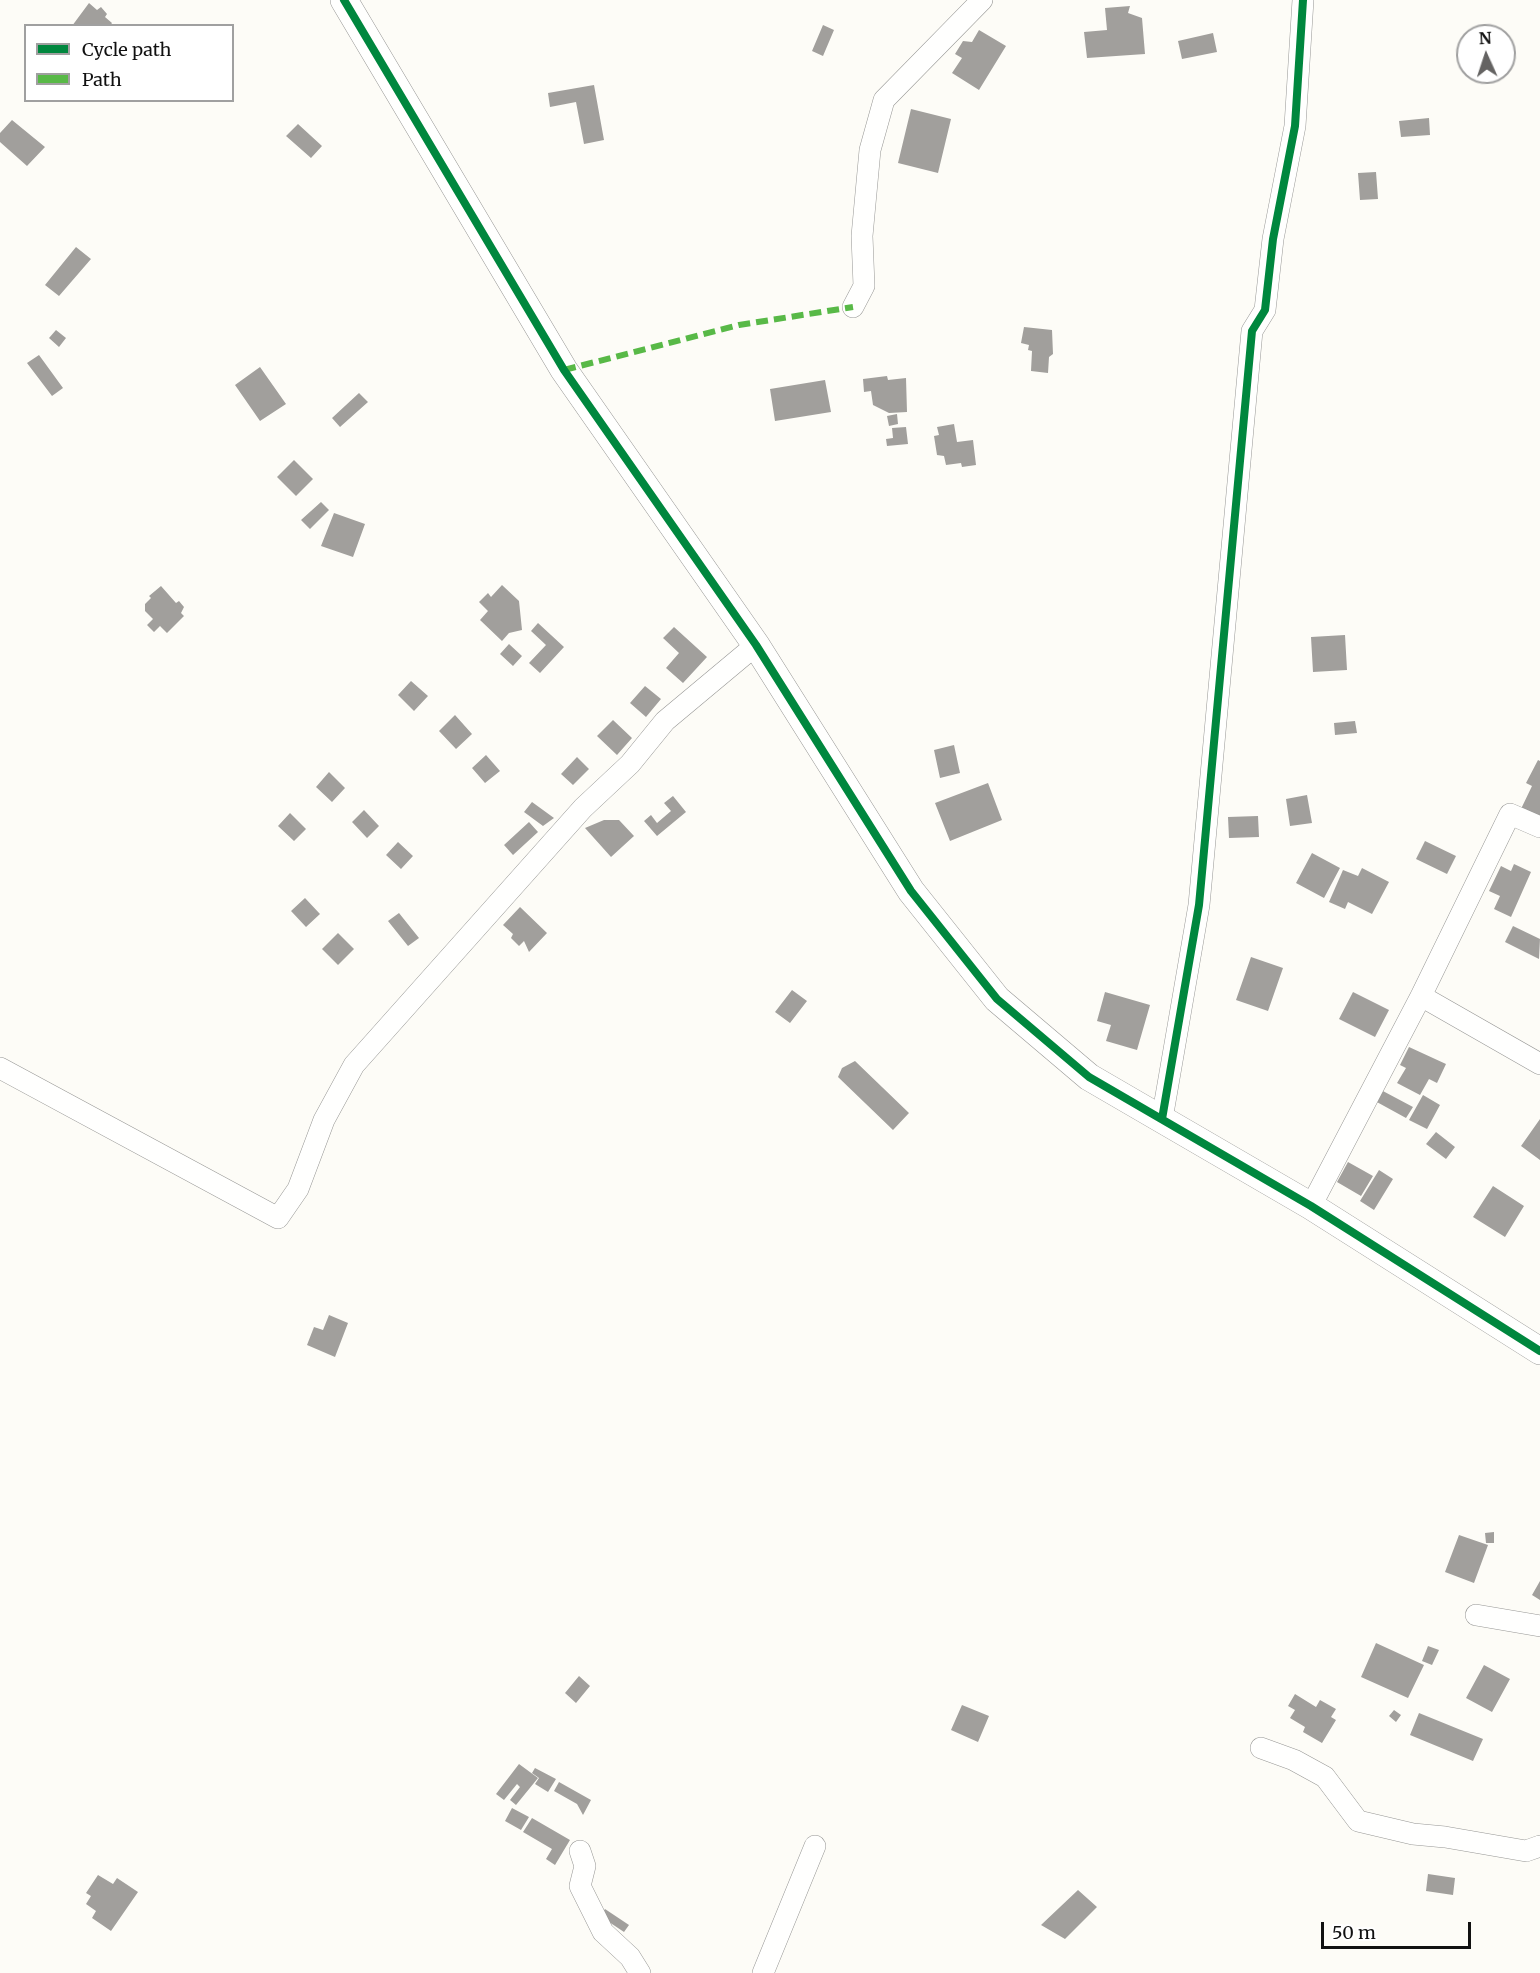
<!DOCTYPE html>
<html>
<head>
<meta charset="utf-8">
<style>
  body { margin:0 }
  #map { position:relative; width:1540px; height:1973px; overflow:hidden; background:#fdfcf7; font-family:Merriweather,serif }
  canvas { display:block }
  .legend { position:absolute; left:24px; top:24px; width:210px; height:78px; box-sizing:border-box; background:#fff; border:2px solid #a0a0a0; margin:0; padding:8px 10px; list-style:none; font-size:18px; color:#111 }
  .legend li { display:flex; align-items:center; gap:12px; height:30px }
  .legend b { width:30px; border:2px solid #a0a0a0 }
  .north { position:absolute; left:1456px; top:24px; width:60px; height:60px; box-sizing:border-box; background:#fff; border:2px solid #a0a0a0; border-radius:50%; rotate:357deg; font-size:16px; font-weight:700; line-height:24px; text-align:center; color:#111 }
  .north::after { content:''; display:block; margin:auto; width:21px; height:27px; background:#646362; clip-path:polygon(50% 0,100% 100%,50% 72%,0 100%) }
  .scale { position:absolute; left:1321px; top:1922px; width:150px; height:27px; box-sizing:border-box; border:3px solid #111; border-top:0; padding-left:8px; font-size:18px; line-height:21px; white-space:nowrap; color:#111; -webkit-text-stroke:4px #fff; paint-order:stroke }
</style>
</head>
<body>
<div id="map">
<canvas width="1540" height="1973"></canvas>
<ul class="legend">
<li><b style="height:8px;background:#00873e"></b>Cycle path</li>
<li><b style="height:8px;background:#58b947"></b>Path</li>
</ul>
<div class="north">N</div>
<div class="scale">50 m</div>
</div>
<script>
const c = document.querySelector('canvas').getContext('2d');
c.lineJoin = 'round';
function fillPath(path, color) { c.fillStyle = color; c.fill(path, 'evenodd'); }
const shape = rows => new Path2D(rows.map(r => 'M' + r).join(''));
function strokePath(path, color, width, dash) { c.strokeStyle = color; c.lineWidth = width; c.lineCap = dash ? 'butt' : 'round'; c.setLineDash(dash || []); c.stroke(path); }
const building = shape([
  [89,3,97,10,101,7,107,14,105,17,112,23,110,26,72,26],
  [1130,6,1128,13,1142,18,1145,54,1087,58,1084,32,1107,30,1105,8],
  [823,25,834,30,823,56,812,51],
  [979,30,1006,46,979,90,952,73,962,58,955,54,963,41,972,42],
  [1213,33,1217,52,1182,59,1178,41],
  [594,85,604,140,584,144,576,102,550,107,548,93],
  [911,109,951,119,938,173,898,163],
  [1429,118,1430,135,1401,137,1399,121],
  [12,120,45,147,27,166,0,142,0,133],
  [298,124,322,146,311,158,286,136],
  [1376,172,1378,199,1360,200,1358,173],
  [76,247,91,259,59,296,45,285],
  [1024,327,1052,330,1053,354,1049,357,1048,373,1031,371,1032,351,1028,350,1029,345,1021,343],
  [56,330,66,338,59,347,49,338],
  [39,355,63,388,52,396,27,363],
  [260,367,286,404,260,421,235,385],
  [887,376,888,380,906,378,907,412,889,413,873,405,871,391,864,392,863,379],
  [825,380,831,412,775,421,770,389],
  [359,393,368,402,340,427,332,418],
  [897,414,898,424,889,426,887,416],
  [954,424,957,442,973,440,976,465,962,467,961,463,946,465,944,456,937,455,934,436,939,435,937,427],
  [906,427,908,444,887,446,886,439,893,438,892,428],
  [294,460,313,479,296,496,277,477],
  [321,502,329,510,310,529,301,520],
  [334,513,365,524,353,557,321,546],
  [502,585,519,601,522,630,509,633,502,641,480,620,488,611,479,602,488,593,491,597],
  [161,586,176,603,179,601,184,607,181,613,184,616,167,633,160,626,154,632,147,625,153,619,145,611,145,604,151,598,149,596],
  [538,623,564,647,540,673,529,663,546,645,531,631],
  [674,627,707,657,683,683,666,668,679,653,663,638],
  [1345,635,1347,670,1313,672,1311,637],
  [509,644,522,656,513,666,500,654],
  [411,681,428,696,414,711,398,695],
  [645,686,661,699,646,717,630,703],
  [455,715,472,734,456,749,439,731],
  [613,720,632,738,617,755,597,736],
  [1355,721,1357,733,1335,735,1334,723],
  [954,745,960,773,940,778,934,750],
  [486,755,500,771,485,783,472,768],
  [577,757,589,769,573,785,561,774],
  [1538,760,1540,761,1540,820,1520,811,1532,786,1526,783],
  [329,772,345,788,332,802,316,787],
  [988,783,1002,820,950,841,935,803],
  [1307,795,1312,823,1290,826,1286,799],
  [673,796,686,812,657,836,644,821,651,815,657,823,671,811,664,803],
  [532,802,554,818,543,826,524,812],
  [364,810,379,826,367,838,352,822],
  [290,813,306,829,294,841,278,826],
  [1258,816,1259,837,1229,838,1228,817],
  [604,820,619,820,634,836,611,857,585,828],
  [529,822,538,832,513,855,504,845],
  [1425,841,1456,856,1447,874,1416,859],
  [398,842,413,856,401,869,386,855],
  [1312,853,1340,868,1324,898,1296,883],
  [1514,864,1531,872,1511,917,1494,909,1500,896,1489,891,1501,866,1511,871],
  [1362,868,1389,882,1372,914,1348,902,1345,909,1329,902,1343,870,1358,876],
  [305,898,320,914,306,927,291,911],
  [520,907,547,933,529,952,524,941,519,946,511,938,513,934,503,925],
  [399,913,419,938,408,946,388,921],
  [1513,926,1540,939,1539,959,1505,942],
  [338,933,354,949,338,965,322,949],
  [1251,957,1283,968,1268,1011,1236,1000],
  [792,990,807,1001,790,1023,775,1012],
  [1105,992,1150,1005,1137,1050,1106,1041,1111,1025,1097,1021],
  [1353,992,1389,1010,1375,1037,1339,1019],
  [1409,1047,1446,1064,1437,1083,1429,1079,1420,1095,1397,1083,1406,1068,1400,1065],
  [855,1061,909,1113,893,1130,838,1077,842,1068],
  [1381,1090,1413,1107,1406,1118,1375,1101],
  [1423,1095,1440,1105,1427,1129,1409,1120],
  [1540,1119,1540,1160,1521,1146],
  [1436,1132,1455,1147,1446,1159,1426,1144],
  [1348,1162,1373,1176,1361,1196,1337,1182],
  [1379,1170,1393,1179,1374,1210,1360,1201],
  [1493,1186,1524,1206,1505,1237,1473,1217],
  [329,1315,348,1323,335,1357,307,1345,314,1327,323,1330],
  [1494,1532,1494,1543,1486,1543,1485,1533],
  [1459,1535,1488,1545,1474,1583,1445,1572],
  [1540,1581,1540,1600,1532,1595],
  [1376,1643,1424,1665,1408,1698,1361,1677],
  [1428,1646,1439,1650,1432,1665,1422,1661],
  [1484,1665,1510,1679,1492,1712,1466,1698],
  [579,1676,590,1686,576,1703,565,1693],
  [1295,1694,1316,1707,1320,1700,1336,1709,1331,1717,1336,1720,1322,1743,1303,1732,1305,1727,1290,1718,1295,1710,1288,1706],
  [962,1705,989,1716,978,1742,951,1730],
  [1394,1710,1401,1715,1396,1722,1389,1716],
  [1419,1713,1483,1739,1473,1761,1410,1735],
  [519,1764,538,1778,516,1805,510,1800,520,1787,517,1784,504,1800,496,1794],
  [535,1768,556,1779,548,1792,535,1784,539,1778,532,1773],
  [559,1782,591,1800,583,1815,577,1804,554,1791],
  [512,1808,529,1817,521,1830,505,1821],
  [532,1818,570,1840,555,1865,546,1859,552,1849,523,1832],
  [1428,1874,1455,1878,1453,1895,1426,1891],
  [98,1875,113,1884,117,1878,138,1892,111,1931,92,1918,96,1911,86,1904,91,1896,86,1893],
  [1078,1890,1097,1907,1065,1939,1041,1925],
  [605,1909,629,1925,624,1932,600,1916]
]);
const minor = shape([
  [853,307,864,286,862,236,870,150,884,100,982,0],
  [1421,996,1540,1064],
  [0,1068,278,1218,298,1189,324,1120,354,1065,583,808,630,764,665,721,756,645],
  [1162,1119,1199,905,1252,331,1265,310,1273,239,1295,126,1303,0],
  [1311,1206,1421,996,1510,814,1540,827],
  [1476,1615,1540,1626],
  [1261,1748,1294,1760,1325,1777,1358,1821,1413,1834,1445,1837,1526,1851,1540,1846],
  [580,1851,585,1866,580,1886,603,1932,630,1957,640,1973],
  [763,1973,815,1846]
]);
const tertiary = shape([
  [344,0,564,370,756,645,911,891,997,999,1089,1077,1311,1206,1540,1351]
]);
const quiet = shape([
  [564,370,739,325,853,307]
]);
const cycleway = shape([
  [344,0,564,370,756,645,911,891,997,999,1089,1077,1311,1206,1540,1351],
  [1162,1119,1199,905,1252,331,1265,310,1273,239,1295,126,1303,0]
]);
fillPath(building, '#a19f9c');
strokePath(minor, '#979795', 22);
strokePath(tertiary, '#979795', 28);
strokePath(minor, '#fffffe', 21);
strokePath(tertiary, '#fffffe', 27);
strokePath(quiet, '#58b947', 6, [12, 6]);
strokePath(cycleway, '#00873e', 8);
</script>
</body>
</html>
